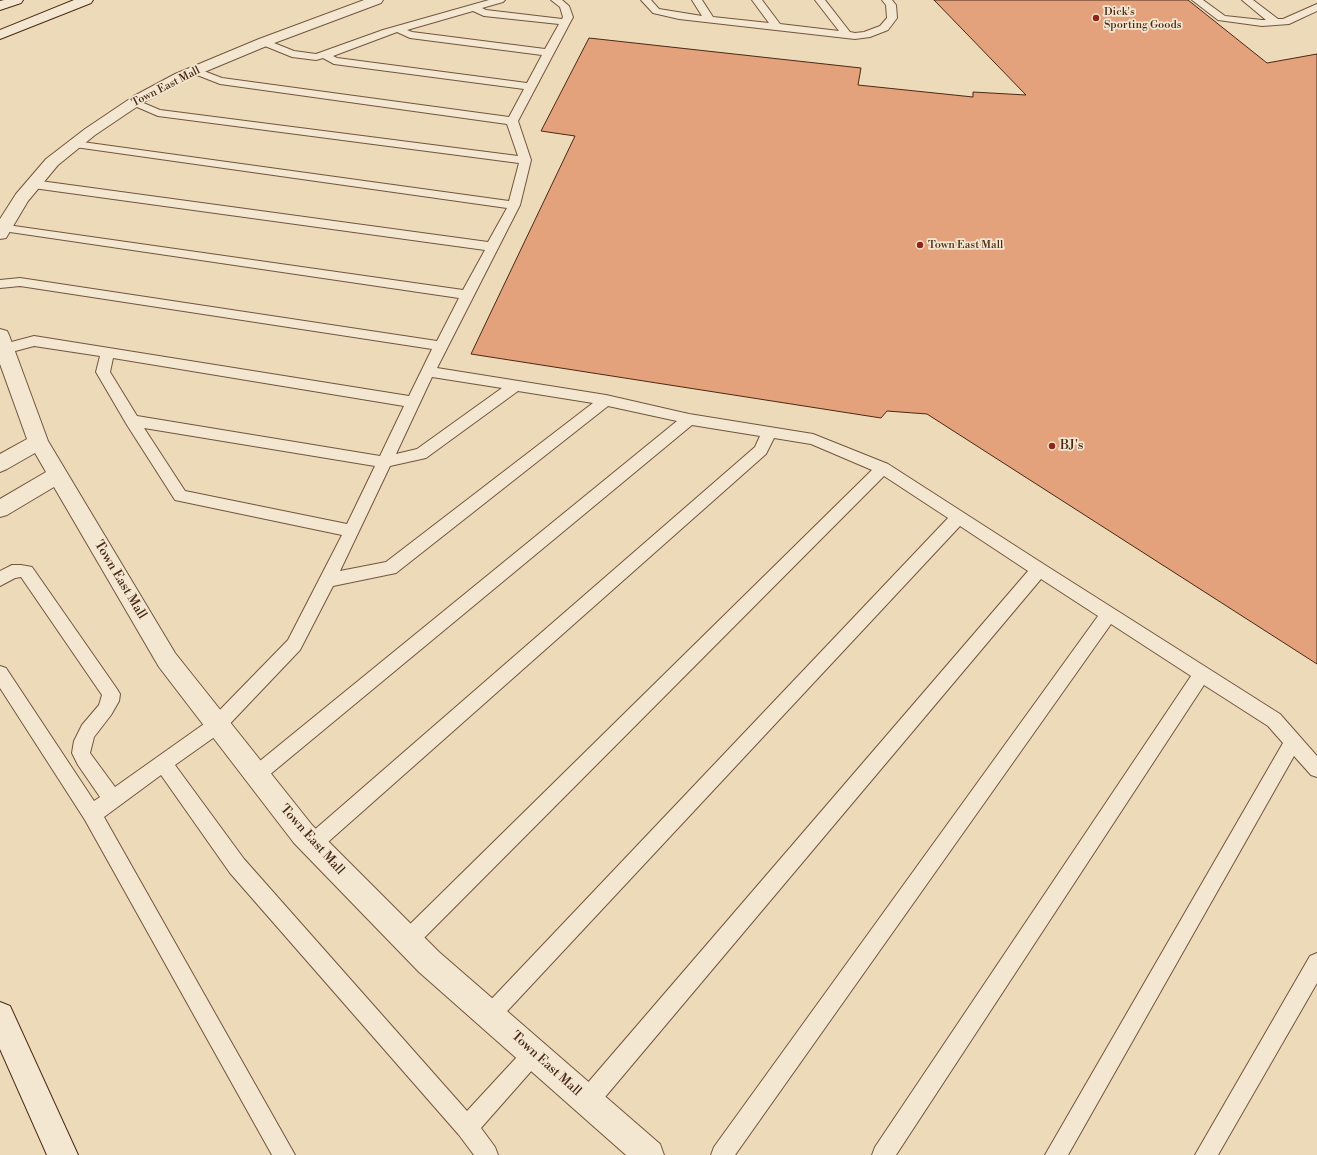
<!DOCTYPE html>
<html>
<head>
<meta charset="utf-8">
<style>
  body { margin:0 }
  canvas { display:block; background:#eddab8 }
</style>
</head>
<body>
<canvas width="1317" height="1155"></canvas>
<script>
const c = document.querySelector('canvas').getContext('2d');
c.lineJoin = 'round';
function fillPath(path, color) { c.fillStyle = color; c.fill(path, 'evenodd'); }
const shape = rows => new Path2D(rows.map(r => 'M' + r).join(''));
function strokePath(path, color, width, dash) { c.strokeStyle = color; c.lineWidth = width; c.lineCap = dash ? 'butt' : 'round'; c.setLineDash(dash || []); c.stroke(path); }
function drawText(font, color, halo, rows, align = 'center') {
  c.font = font + ' "Libre Bodoni",serif'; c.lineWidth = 3.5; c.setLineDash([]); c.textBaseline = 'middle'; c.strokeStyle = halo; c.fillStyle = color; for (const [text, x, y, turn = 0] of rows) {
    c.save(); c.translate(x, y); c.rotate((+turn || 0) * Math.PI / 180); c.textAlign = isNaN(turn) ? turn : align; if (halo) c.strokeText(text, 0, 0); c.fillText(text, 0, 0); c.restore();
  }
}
const building = shape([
  [934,0,1188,0,1267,63,1317,54,1317,664,927,414,887,411,881,418,471,354,575,136,541,131,589,38,861,68,858,85,973,97,973,92,1026,95,934,0]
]);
const service = shape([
  [489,0,505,0,503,2,482,8,486,10,562,19,563,17,560,7,551,0,562,0,569,6,573,17,518,121,531,160,520,205,437,368,606,395,689,414,813,434,888,464,1045,565,1280,714,1317,756,1317,777,1311,775,1294,756,1068,1155,1045,1155,1283,743,1268,726,1204,685,896,1155,872,1155,875,1147,1191,676,1111,624,735,1155,711,1155,714,1147,1098,616,1041,579,595,1109,587,1112,579,1109,576,1101,579,1093,1028,571,960,526,497,1022,490,1025,483,1022,480,1015,483,1008,948,518,884,476,414,948,407,951,400,948,397,941,400,934,872,470,811,444,774,438,766,454,319,850,312,853,305,850,303,844,305,838,755,447,760,436,692,425,262,781,256,783,250,781,247,775,250,769,677,421,608,406,396,573,333,586,300,650,223,731,175,765,244,859,467,1111,527,1046,534,1042,541,1046,545,1053,541,1060,481,1128,495,1147,498,1155,474,1155,459,1135,230,873,161,775,104,817,295,1155,272,1155,85,820,0,688,0,666,6,668,94,801,100,797,78,765,72,753,74,741,82,725,99,705,102,695,21,577,15,578,0,586,0,571,12,565,21,565,32,567,117,689,120,694,119,701,111,715,94,737,90,753,115,787,211,719,288,640,342,535,175,500,127,425,96,372,100,356,34,346,4,354,0,353,0,345,34,336,409,396,432,349,20,286,0,288,0,280,20,278,437,341,459,298,3,231,0,230,0,224,463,290,485,250,33,188,29,186,27,184,29,182,33,180,488,242,507,208,75,147,71,146,69,144,71,142,75,141,509,201,519,163,158,116,130,104,129,102,134,99,160,110,518,156,507,124,220,84,192,73,191,71,196,68,222,78,509,117,524,89,334,64,323,58,316,60,292,57,260,44,259,42,264,39,294,51,316,54,383,30,489,0],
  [473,11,484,16,559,24,545,49,412,32,407,30,473,11],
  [397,32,410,38,542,55,527,83,337,58,333,56,397,32],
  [113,358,404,406,380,456,137,416,110,372,113,358],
  [432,377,502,388,417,449,396,454,432,377],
  [518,391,593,403,386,562,340,571,390,466,426,458,518,391],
  [144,428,375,466,347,524,185,491,144,428],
  [641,0,651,0,659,9,702,16,692,0,702,0,713,17,769,23,752,0,762,0,780,24,839,31,815,0,825,0,850,32,855,33,864,32,880,26,887,18,886,5,882,0,892,0,896,5,897,18,888,30,870,37,855,39,679,19,653,13,641,0],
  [1192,0,1203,0,1225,16,1262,20,1266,20,1242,0,1253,0,1278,19,1283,19,1317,4,1317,11,1289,24,1262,26,1218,20,1192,0],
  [1317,953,1317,983,1218,1155,1195,1155,1310,956,1317,953]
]);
const minor = shape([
  [364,0,383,0,381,3,269,45,185,80,144,102,95,135,58,165,28,201,6,238,0,239,0,219,16,194,46,159,85,129,134,96,175,74,259,39,364,0],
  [0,329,7,331,9,335,48,441,175,653,312,825,439,952,660,1144,664,1155,626,1155,419,972,294,843,159,667,54,487,7,515,0,517,0,499,46,472,35,453,7,469,0,472,0,454,27,439,0,364,0,329]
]);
const secondary = shape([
  [4,0,23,0,21,3,0,10,0,1,4,0],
  [74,0,93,0,91,3,0,39,0,30,74,0],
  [0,1002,10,1006,78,1155,47,1155,0,1049,0,1002]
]);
const markers = [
  [1096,18,4,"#8f2418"],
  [920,245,4,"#8f2418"],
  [1052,446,4,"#8f2418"]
];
const farPoinames = [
  ["Dick's",1104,12],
  ["Sporting Goods",1104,25],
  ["Town East Mall",928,245]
];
const farStreetnames = [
  ["Town East Mall",166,87,-27]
];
const poiNames = [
  ["BJ's",1060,446]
];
const streetNames = [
  ["Town East Mall",120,580,59],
  ["Town East Mall",312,840,48],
  ["Town East Mall",546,1064,42]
];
fillPath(building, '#e3a17c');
strokePath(building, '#4a2915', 1);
strokePath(service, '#73553e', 2);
strokePath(minor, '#73553e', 2);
strokePath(secondary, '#4a2915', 2);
fillPath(service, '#f3e7d1');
fillPath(minor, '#f3e7d1');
fillPath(secondary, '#f3e7d1');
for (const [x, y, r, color] of markers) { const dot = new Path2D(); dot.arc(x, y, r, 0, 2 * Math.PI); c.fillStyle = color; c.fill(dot); strokePath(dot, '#f3e7d1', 1.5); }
drawText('11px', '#4a2915', '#f3e7d1', farPoinames, 'left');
drawText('11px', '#4a2915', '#f3e7d1', farStreetnames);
drawText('13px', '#4a2915', '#f3e7d1', poiNames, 'left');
drawText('13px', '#4a2915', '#f3e7d1', streetNames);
</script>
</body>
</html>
